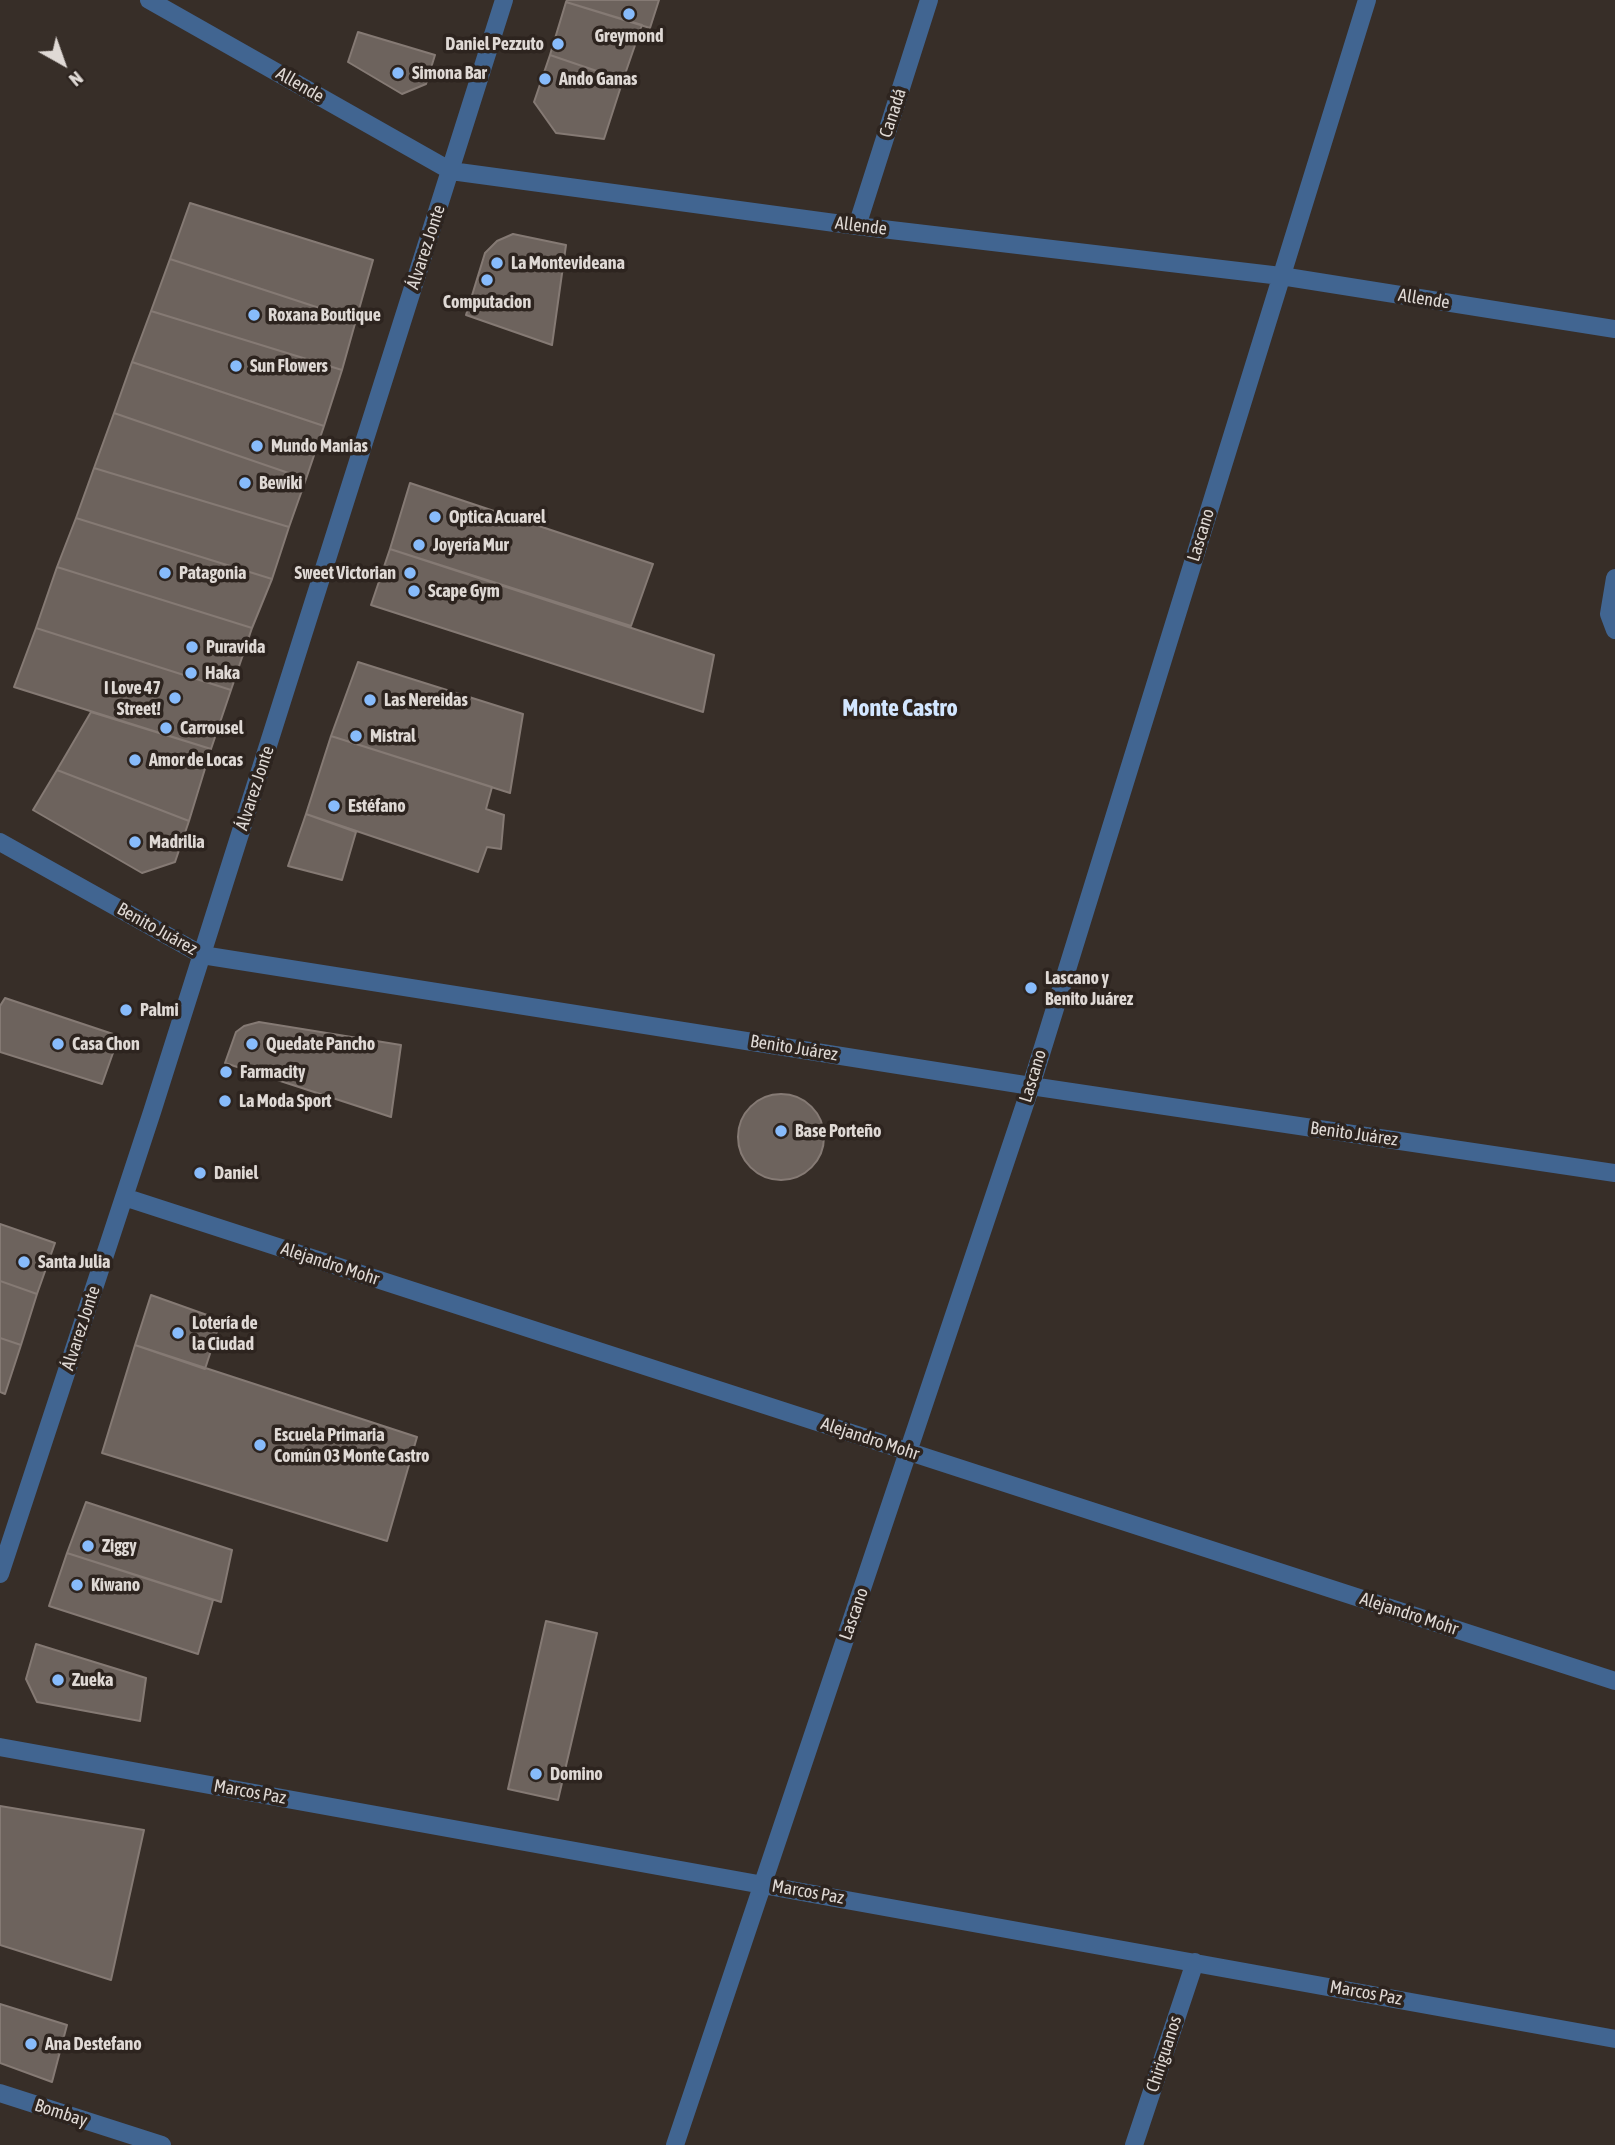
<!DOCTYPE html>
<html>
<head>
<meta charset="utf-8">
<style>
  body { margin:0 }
  #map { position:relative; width:1615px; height:2145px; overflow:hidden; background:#372e28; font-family:"Asap Condensed",sans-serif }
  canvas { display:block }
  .north { position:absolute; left:28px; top:28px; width:70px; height:70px; -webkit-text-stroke:5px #2d241f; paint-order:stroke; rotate:140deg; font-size:19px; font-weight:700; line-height:28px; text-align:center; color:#dfd9d5 }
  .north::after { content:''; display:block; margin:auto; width:24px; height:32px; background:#dfd9d5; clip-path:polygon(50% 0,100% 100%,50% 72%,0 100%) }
</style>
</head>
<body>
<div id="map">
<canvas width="1615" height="2145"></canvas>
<div class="north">N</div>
</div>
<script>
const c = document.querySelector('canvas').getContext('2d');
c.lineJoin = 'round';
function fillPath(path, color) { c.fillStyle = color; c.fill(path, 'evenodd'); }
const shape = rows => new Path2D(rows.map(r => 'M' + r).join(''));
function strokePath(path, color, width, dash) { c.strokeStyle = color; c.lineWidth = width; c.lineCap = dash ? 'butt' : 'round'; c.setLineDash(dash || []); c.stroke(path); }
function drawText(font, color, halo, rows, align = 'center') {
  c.font = font + ' "Asap Condensed",sans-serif'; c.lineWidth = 7; c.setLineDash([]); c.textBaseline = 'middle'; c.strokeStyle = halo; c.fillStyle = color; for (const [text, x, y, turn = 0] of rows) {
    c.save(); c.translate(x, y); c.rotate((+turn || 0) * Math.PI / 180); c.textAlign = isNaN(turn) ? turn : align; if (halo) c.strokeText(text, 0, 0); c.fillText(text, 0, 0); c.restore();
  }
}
const building = shape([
  [567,0,659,0,650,28,566,2,567,0],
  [566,2,642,25,623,80,550,55,566,2],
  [358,32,435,55,426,84,402,94,348,62,358,32],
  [550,55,623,80,604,139,556,133,534,102,550,55],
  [190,203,373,260,356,320,170,259,190,203],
  [513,234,566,245,552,345,466,315,485,253,497,241,513,234],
  [170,259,356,320,342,370,151,311,170,259],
  [151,311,342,370,324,426,132,362,151,311],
  [132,362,324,426,306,479,114,413,132,362],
  [114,413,306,479,289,527,94,468,114,413],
  [94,468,289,527,272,579,76,518,94,468],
  [410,483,653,564,631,626,390,549,410,483],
  [76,518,272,579,252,628,57,567,76,518],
  [390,549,714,655,703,712,371,605,390,549],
  [57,567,252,628,231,690,36,628,57,567],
  [36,628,231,690,211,749,14,687,36,628],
  [358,662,523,714,510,793,331,736,358,662],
  [91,712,211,749,189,821,57,770,91,712],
  [331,736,492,787,486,809,504,815,501,849,487,847,478,872,306,814,331,736],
  [57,770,189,821,175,862,142,873,33,810,57,770],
  [306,814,356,832,342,880,288,866,306,814],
  [5,998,119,1036,102,1084,0,1052,0,1006,5,998],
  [259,1022,401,1045,391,1117,225,1063,236,1032,244,1026,259,1022],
  '738 1137a43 43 0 1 1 86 0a43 43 0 1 1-86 0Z',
  [0,1224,55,1243,37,1294,0,1281,0,1224],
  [0,1281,37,1294,21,1345,0,1338,0,1281],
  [151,1295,221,1320,205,1369,135,1345,151,1295],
  [0,1338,21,1345,5,1394,0,1392,0,1338],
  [135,1345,417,1437,387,1541,102,1453,135,1345],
  [86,1502,232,1550,221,1602,67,1553,86,1502],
  [67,1553,213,1600,198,1654,49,1606,67,1553],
  [546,1621,597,1633,558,1800,508,1789,546,1621],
  [36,1644,146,1678,140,1721,37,1702,26,1679,36,1644],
  [0,1806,144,1830,111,1980,0,1945,0,1806],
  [0,2004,67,2025,52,2082,0,2063,0,2004]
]);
const minor = shape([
  [149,0,451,171,857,226,1281,276,1615,329],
  [857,226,929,0],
  [1615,578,1609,614,1615,630],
  [0,842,202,955,1031,1086,1615,1173],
  [124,1197,1615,1681],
  [0,1574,152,1112,504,0],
  [0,1747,1615,2039],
  [0,2093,162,2145],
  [675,2145,1031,1086,1367,0],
  [1134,2145,1195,1962]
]);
const markers = [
  [629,14,7,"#87bbfb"],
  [558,44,7,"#87bbfb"],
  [398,73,7,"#87bbfb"],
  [545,79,7,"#87bbfb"],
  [497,263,7,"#87bbfb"],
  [487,280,7,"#87bbfb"],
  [254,315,7,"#87bbfb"],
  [236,366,7,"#87bbfb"],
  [257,446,7,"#87bbfb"],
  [245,483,7,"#87bbfb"],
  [435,517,7,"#87bbfb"],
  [419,545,7,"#87bbfb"],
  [165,573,7,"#87bbfb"],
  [410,573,7,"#87bbfb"],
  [414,591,7,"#87bbfb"],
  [192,647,7,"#87bbfb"],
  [191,673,7,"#87bbfb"],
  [175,698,7,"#87bbfb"],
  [370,700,7,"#87bbfb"],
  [166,728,7,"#87bbfb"],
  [356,736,7,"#87bbfb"],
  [135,760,7,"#87bbfb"],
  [334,806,7,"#87bbfb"],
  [135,842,7,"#87bbfb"],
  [1031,988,7,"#87bbfb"],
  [126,1010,7,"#87bbfb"],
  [58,1044,7,"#87bbfb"],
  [252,1044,7,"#87bbfb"],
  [226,1072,7,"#87bbfb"],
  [225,1101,7,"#87bbfb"],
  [781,1131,7,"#87bbfb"],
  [200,1173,7,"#87bbfb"],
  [24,1262,7,"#87bbfb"],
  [178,1333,7,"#87bbfb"],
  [260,1445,7,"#87bbfb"],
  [88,1546,7,"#87bbfb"],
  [77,1585,7,"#87bbfb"],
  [58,1680,7,"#87bbfb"],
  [536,1774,7,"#87bbfb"],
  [31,2044,7,"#87bbfb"]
];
const poiNames = [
  ["Greymond",629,36,"center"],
  ["Daniel Pezzuto",544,44,"right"],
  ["Simona Bar",412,73],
  ["Ando Ganas",559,79],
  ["La Montevideana",511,263],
  ["Computacion",487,302,"center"],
  ["Roxana Boutique",268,315],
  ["Sun Flowers",250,366],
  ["Mundo Manias",271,446],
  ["Bewiki",259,483],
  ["Optica Acuarel",449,517],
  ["Joyería Mur",433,545],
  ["Patagonia",179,573],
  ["Sweet Victorian",396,573,"right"],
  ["Scape Gym",428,591],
  ["Puravida",206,647],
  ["Haka",205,673],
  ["I Love 47",161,688,"right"],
  ["Street!",161,709,"right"],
  ["Las Nereidas",384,700],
  ["Carrousel",180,728],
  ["Mistral",370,736],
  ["Amor de Locas",149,760],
  ["Estéfano",348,806],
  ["Madrilia",149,842],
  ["Lascano y",1045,978],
  ["Benito Juárez",1045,999],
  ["Palmi",140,1010],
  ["Casa Chon",72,1044],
  ["Quedate Pancho",266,1044],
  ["Farmacity",240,1072],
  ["La Moda Sport",239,1101],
  ["Base Porteño",795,1131],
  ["Daniel",214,1173],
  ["Santa Julia",38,1262],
  ["Lotería de",192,1323],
  ["la Ciudad",192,1344],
  ["Escuela Primaria",274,1435],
  ["Común 03 Monte Castro",274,1456],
  ["Ziggy",102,1546],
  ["Kiwano",91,1585],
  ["Zueka",72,1680],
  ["Domino",550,1774],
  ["Ana Destefano",45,2044]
];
const streetNames = [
  ["Allende",300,85,30],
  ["Canadá",893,113,-72],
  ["Allende",861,226,7],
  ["Álvarez Jonte",426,247,-72],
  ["Allende",1424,299,9],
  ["Lascano",1201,535,-73],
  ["Álvarez Jonte",255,788,-72],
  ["Benito Juárez",157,929,29],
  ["Benito Juárez",794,1048,9],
  ["Lascano",1033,1076,-73],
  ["Benito Juárez",1354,1134,8],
  ["Alejandro Mohr",330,1264,18],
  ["Álvarez Jonte",81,1328,-72],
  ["Alejandro Mohr",870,1439,18],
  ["Lascano",854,1614,-71],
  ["Alejandro Mohr",1409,1614,18],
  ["Marcos Paz",250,1792,10],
  ["Marcos Paz",808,1892,10],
  ["Marcos Paz",1366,1993,10],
  ["Chiriguanos",1164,2054,-72],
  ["Bombay",61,2113,18]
];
const districtNames = [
  ["Monte Castro",900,708]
];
fillPath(building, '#6d635d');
strokePath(building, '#857a74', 2);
strokePath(minor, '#416591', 18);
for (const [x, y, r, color] of markers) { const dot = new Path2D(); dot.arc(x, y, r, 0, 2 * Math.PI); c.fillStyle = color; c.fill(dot); strokePath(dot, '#2d241f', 2.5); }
drawText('bold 18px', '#dfd9d5', '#2d241f', poiNames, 'left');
drawText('18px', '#dfd9d5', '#2d241f', streetNames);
drawText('bold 24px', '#d2e6ff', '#2d241f', districtNames);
</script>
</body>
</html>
